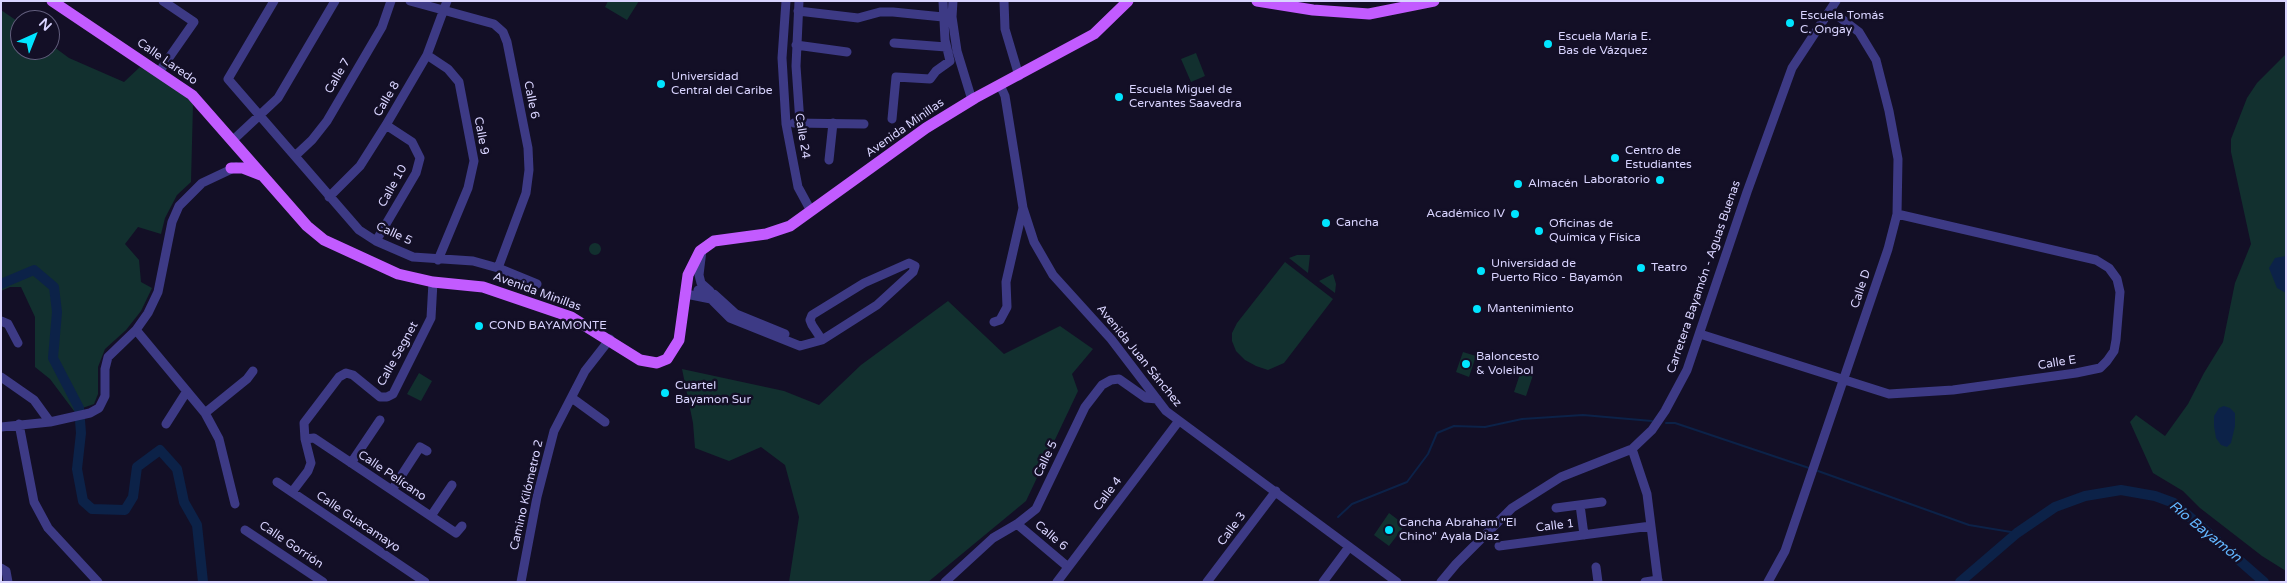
<!DOCTYPE html>
<html>
<head>
<meta charset="utf-8">
<style>
  body { margin:0 }
  #map { position:relative; width:2287px; height:583px; overflow:hidden; background:#130f26; font-family:"Varela Round",sans-serif }
  canvas { display:block }
  .frame { position:absolute; inset:0; border:2px solid #d9d4ff; pointer-events:none }
  .north { position:absolute; left:10px; top:10px; width:50px; height:50px; box-sizing:border-box; background:#130f26; border:1px solid #625e7d; border-radius:50%; rotate:44deg; font-size:14px; font-weight:700; line-height:20px; text-align:center; color:#d9d4ff }
  .north::after { content:''; display:block; margin:auto; width:18px; height:22px; background:#00e5ff; clip-path:polygon(50% 0,100% 100%,50% 72%,0 100%) }
</style>
</head>
<body>
<div id="map">
<canvas width="2287" height="583"></canvas>
<div class="frame"></div>
<div class="north">N</div>
</div>
<script>
const c = document.querySelector('canvas').getContext('2d');
c.lineJoin = 'round';
function fillPath(path, color) { c.fillStyle = color; c.fill(path, 'evenodd'); }
const shape = rows => new Path2D(rows.map(r => 'M' + r).join(''));
function strokePath(path, color, width, dash) { c.strokeStyle = color; c.lineWidth = width; c.lineCap = dash ? 'butt' : 'round'; c.setLineDash(dash || []); c.stroke(path); }
function drawText(font, color, halo, rows, align = 'center') {
  c.font = font + ' "Varela Round",sans-serif'; c.lineWidth = 5; c.setLineDash([]); c.textBaseline = 'middle'; c.strokeStyle = halo; c.fillStyle = color; for (const [text, x, y, turn = 0] of rows) {
    c.save(); c.translate(x, y); c.rotate((+turn || 0) * Math.PI / 180); c.textAlign = isNaN(turn) ? turn : align; if (halo) c.strokeText(text, 0, 0); c.fillText(text, 0, 0); c.restore();
  }
}
const green = shape([
  [608,1,639,1,627,20,605,7],
  [1,10,20,23,20,50,50,50,50,44,69,58,124,82,140,67,180,91,193,104,191,182,177,195,165,218,161,234,138,227,125,244,139,260,141,282,152,288,141,311,126,330,105,349,98,367,98,394,94,404,74,411,50,379,35,367,35,317,21,287,10,287,1,291],
  [1196,53,1205,76,1191,82,1181,59],
  [2286,54,2286,571,2262,556,2200,508,2183,491,2153,473,2130,422,2136,415,2165,436,2188,404,2204,373,2223,342,2235,283,2251,244,2231,152,2231,139,2247,98,2257,83],
  '589 249a6 6 0 1 1 12 0a6 6 0 1 1-12 0Z',
  [1297,255,1310,255,1308,273,1289,258],
  [1285,262,1333,299,1284,363,1268,370,1256,366,1245,360,1236,351,1232,341,1232,333,1237,323],
  [1333,274,1336,284,1335,293,1319,281],
  [948,301,1004,354,1060,326,1093,349,1072,374,1078,391,1026,501,928,582,789,582,799,517,785,465,761,447,729,461,695,448,693,423,682,369,784,391,819,405,861,365],
  [1463,352,1476,356,1469,377,1456,372],
  [1521,371,1533,375,1526,396,1514,392],
  [419,373,432,381,421,401,407,394],
  [1389,513,1405,525,1389,546,1374,535]
]);
const water = shape([
  [2286,256,2286,293,2277,288,2269,268,2275,258],
  [2224,406,2230,408,2235,413,2235,426,2231,443,2227,447,2221,445,2216,438,2214,426,2214,416,2219,408]
]);
const stream = shape([
  [1666,423,1675,423,1809,468],
  [1818,471,1969,525,2017,533],
  [1338,517,1352,504,1407,482,1428,454,1437,433,1454,426,1485,427,1522,419,1583,415,1652,421]
]);
const river = shape([
  [1,284,34,270,54,287,57,312,53,358,79,408,81,433,77,469,83,501,92,509,125,510,133,497,137,467,160,450,177,469,184,502,197,525,203,582],
  [1960,582,2017,533,2055,507,2085,496,2121,490,2155,496,2174,503,2264,582]
]);
const minor = shape([
  [274,1,228,79,359,230,376,241,413,257,473,261,498,268,537,284],
  [410,1,494,24,503,32,507,42,528,148,529,170,526,193,498,268],
  [786,1,782,58,786,124,798,187,811,211],
  [799,1,796,66,800,123],
  [953,1,952,17,957,51,972,100],
  [1004,1,1005,29,1019,76],
  [798,11,858,18,880,12,893,12,943,17],
  [894,43,946,47],
  [796,45,847,52],
  [427,55,448,69,459,82,474,161,468,188,438,260],
  [159,72,194,22,163,1],
  [1000,85,1005,96,1023,208,1034,242,1053,275,1111,339,1166,411,1397,582],
  [892,119,896,77,930,79,936,71,950,61,945,40,943,1],
  [794,123,864,124],
  [232,141,278,98,335,1],
  [295,156,312,140,327,121,382,27,391,1],
  [829,160,833,123],
  [329,197,360,166,386,125,427,55,447,1],
  [376,241,416,173,420,158,412,142,386,125],
  [702,250,699,275,701,283,710,291],
  [698,290,714,294,736,314,785,334],
  [686,294,711,299,730,318,800,346,822,340,877,305,913,272,915,266,909,263,864,283,812,315,810,320,812,325,822,340],
  [1,321,8,324,18,343],
  [994,322,1000,320,1007,307,1006,282,1023,208],
  [136,330,205,413,219,439,235,504],
  [1700,334,1889,394,1953,390,2076,373,2100,368,2107,361,2114,351,2116,340,2120,292,2117,279,2109,268,2096,260,1897,214],
  [1,377,34,400,50,422],
  [572,398,605,422],
  [205,413,247,379,253,371],
  [19,424,34,502,48,528,98,582],
  [166,424,187,391],
  [1,427,50,422,90,413,99,408,105,396,105,369,108,357,136,330,148,313,158,292,172,222,179,206,202,183,236,167],
  [305,439,314,438,456,533,462,526],
  [1632,449,1647,494,1658,582],
  [351,463,380,420],
  [277,482,425,582],
  [392,490,420,447,427,451],
  [292,492,308,471,311,463,305,439,304,423,339,377,346,373,353,375,380,397,387,397,393,394,431,318,433,282],
  [1580,505,1584,535],
  [1556,508,1602,502],
  [431,516,452,485],
  [1017,524,1068,567],
  [245,530,323,582],
  [1499,546,1651,526],
  [1596,567,1598,582],
  [1,568,6,571,8,582],
  [521,582,537,497,554,431,585,371,610,339],
  [945,582,993,538,1017,524,1036,509,1085,407,1102,385,1111,380,1119,379,1146,398,1157,399],
  [1057,582,1178,422],
  [1207,582,1276,491],
  [1323,582,1349,547],
  [1441,582,1456,564,1512,508,1561,477,1632,449,1652,430,1665,411,1687,370,1747,192,1792,68,1836,1],
  [1645,582,1658,580],
  [1768,582,1785,551,1888,249,1897,214,1898,159,1889,111,1876,60,1859,32,1830,10]
]);
const major = shape([
  [52,1,192,95,307,226,324,240,398,274,433,282,483,287,571,317,640,360,657,363,667,359,679,340,688,275,700,251,714,241,766,234,790,226,926,128,975,98,1094,34,1128,1],
  [1257,1,1313,10,1369,14,1434,1],
  [231,168,243,168,261,175]
]);
const markers = [
  [1790,23,5,"#00e5ff"],
  [1548,44,5,"#00e5ff"],
  [661,84,5,"#00e5ff"],
  [1119,97,5,"#00e5ff"],
  [1615,158,5,"#00e5ff"],
  [1660,180,5,"#00e5ff"],
  [1518,184,5,"#00e5ff"],
  [1515,214,5,"#00e5ff"],
  [1326,223,5,"#00e5ff"],
  [1539,231,5,"#00e5ff"],
  [1641,268,5,"#00e5ff"],
  [1481,271,5,"#00e5ff"],
  [1477,309,5,"#00e5ff"],
  [479,326,5,"#00e5ff"],
  [1466,364,5,"#00e5ff"],
  [665,393,5,"#00e5ff"],
  [1389,530,5,"#00e5ff"]
];
const poiNames = [
  ["Escuela Tomás",1800,16],
  ["C. Ongay",1800,30],
  ["Escuela María E.",1558,37],
  ["Bas de Vázquez",1558,51],
  ["Universidad",671,77],
  ["Central del Caribe",671,91],
  ["Escuela Miguel de",1129,90],
  ["Cervantes Saavedra",1129,104],
  ["Centro de",1625,151],
  ["Estudiantes",1625,165],
  ["Laboratorio",1650,180,"right"],
  ["Almacén",1528,184],
  ["Académico IV",1505,214,"right"],
  ["Cancha",1336,223],
  ["Oficinas de",1549,224],
  ["Química y Física",1549,238],
  ["Universidad de",1491,264],
  ["Puerto Rico - Bayamón",1491,278],
  ["Teatro",1651,268],
  ["Mantenimiento",1487,309],
  ["COND BAYAMONTE",489,326],
  ["Baloncesto",1476,357],
  ["& Voleibol",1476,371],
  ["Cuartel",675,386],
  ["Bayamon Sur",675,400],
  ["Cancha Abraham \"El",1399,523],
  ["Chino\" Ayala Díaz",1399,537]
];
const streetNames = [
  ["Calle Laredo",167,62,35],
  ["Calle 7",338,76,-60],
  ["Calle 8",387,99,-59],
  ["Calle 6",531,100,79],
  ["Avenida Minillas",905,128,-35],
  ["Calle 9",481,136,80],
  ["Calle 24",802,136,81],
  ["Calle 10",393,186,-61],
  ["Calle 5",394,234,25],
  ["Carretera Bayamón - Aguas Buenas",1704,277,-71],
  ["Calle D",1861,289,-72],
  ["Avenida Minillas",537,292,20],
  ["Calle Segnet",398,354,-61],
  ["Avenida Juan Sánchez",1139,356,51],
  ["Calle E",2057,363,-9],
  ["Calle 5",1046,459,-64],
  ["Calle Pelícano",392,476,34],
  ["Calle 4",1108,494,-53],
  ["Camino Kilómetro 2",527,495,-77],
  ["Calle Guacamayo",358,522,34],
  ["Calle 1",1555,526,-7],
  ["Calle 3",1232,529,-53],
  ["Calle 6",1051,536,40],
  ["Calle Gorrión",291,545,34]
];
const waterNames = [
  ["Río Bayamón",2205,532,39]
];
fillPath(green, '#12302f');
fillPath(water, '#0c2248');
strokePath(stream, '#0c2248', 2);
strokePath(river, '#0c2248', 10);
strokePath(minor, '#3d3a85', 9);
strokePath(major, '#c25bff', 11);
for (const [x, y, r, color] of markers) { const dot = new Path2D(); dot.arc(x, y, r, 0, 2 * Math.PI); c.fillStyle = color; c.fill(dot); strokePath(dot, '#130f26', 2); }
drawText('12px', '#d9d4ff', '#130f26', poiNames, 'left');
drawText('12px', '#d9d4ff', '#130f26', streetNames);
drawText('italic 14px', '#62b6ff', '#130f26', waterNames);
</script>
</body>
</html>
